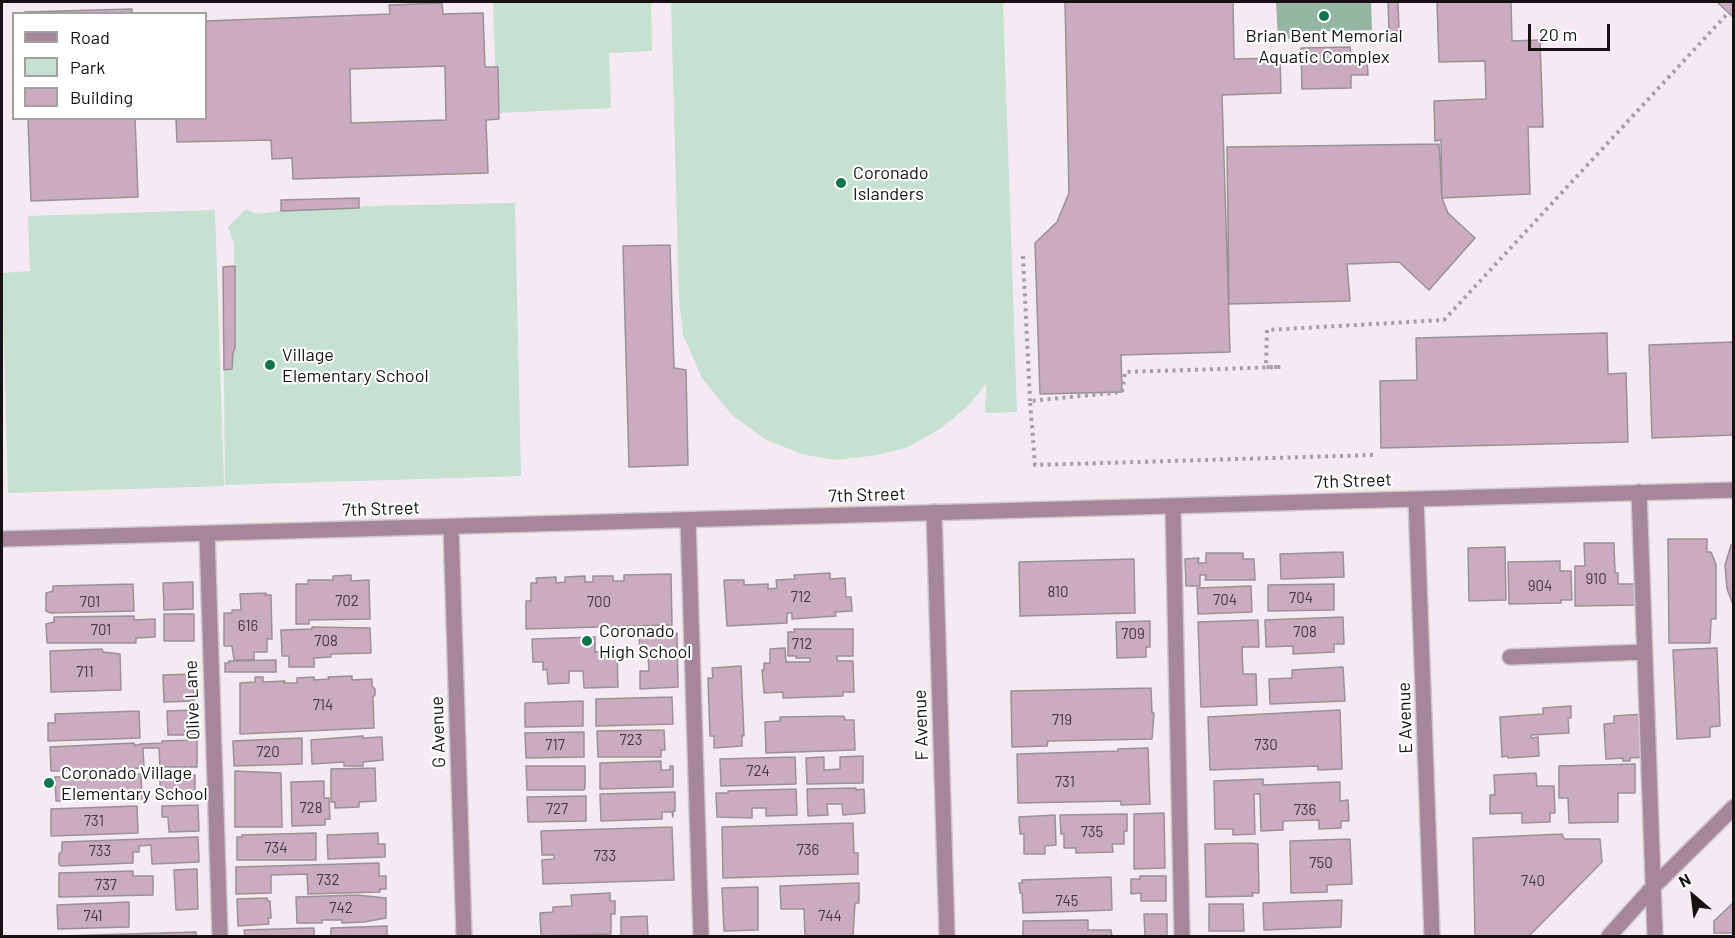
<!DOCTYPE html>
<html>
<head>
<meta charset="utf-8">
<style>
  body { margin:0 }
  #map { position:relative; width:1735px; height:938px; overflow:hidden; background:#f5eaf1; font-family:Barlow,sans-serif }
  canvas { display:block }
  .frame { position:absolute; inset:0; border:3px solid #161214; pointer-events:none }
  .legend { position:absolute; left:12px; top:12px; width:195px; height:108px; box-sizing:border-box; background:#fff; border:2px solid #a2a0a1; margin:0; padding:8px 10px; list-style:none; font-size:18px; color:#161214 }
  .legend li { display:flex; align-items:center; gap:12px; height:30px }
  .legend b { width:30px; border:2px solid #a2a0a1 }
  .north { position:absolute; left:1663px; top:866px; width:60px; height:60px; -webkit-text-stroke:4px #fff; paint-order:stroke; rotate:332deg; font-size:16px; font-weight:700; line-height:24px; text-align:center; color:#161214 }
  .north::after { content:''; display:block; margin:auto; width:21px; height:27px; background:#161214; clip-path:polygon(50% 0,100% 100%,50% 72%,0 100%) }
  .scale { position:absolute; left:1528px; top:24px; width:82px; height:27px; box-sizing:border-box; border:3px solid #161214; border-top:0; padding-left:8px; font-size:18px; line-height:21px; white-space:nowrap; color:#161214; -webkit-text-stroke:4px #fff; paint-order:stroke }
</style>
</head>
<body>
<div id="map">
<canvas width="1735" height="938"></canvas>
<div class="frame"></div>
<ul class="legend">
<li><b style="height:8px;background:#a6869b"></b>Road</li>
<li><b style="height:16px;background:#c6e0d1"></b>Park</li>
<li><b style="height:16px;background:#cbabbf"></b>Building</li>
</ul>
<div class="north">N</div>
<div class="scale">20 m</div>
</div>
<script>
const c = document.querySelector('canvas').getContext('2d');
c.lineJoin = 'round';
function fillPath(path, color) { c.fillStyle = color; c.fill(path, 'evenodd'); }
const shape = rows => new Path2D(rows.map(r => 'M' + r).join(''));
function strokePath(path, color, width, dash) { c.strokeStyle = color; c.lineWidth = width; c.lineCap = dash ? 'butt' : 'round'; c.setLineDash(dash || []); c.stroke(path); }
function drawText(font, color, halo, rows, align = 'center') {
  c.font = font + ' Barlow,sans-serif'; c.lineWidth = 4.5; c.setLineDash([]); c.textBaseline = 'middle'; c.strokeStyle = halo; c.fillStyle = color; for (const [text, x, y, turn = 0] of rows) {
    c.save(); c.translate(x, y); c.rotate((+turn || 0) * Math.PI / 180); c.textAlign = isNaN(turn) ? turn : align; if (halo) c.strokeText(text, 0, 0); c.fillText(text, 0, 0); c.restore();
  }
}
const green = shape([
  [493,2,651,2,652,51,609,53,611,108,497,113],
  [671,2,1003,2,1017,412,985,413,986,384,968,406,940,429,908,447,878,455,837,460,805,455,766,440,732,415,702,378,683,335,679,299],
  [515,203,521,476,225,485,224,370,232,369,233,353,235,348,234,243,228,227,246,209,257,214,281,211,359,208,364,206],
  [215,210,224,486,8,493,2,273,30,271,28,216]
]);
const water = shape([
  [1276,2,1371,2,1372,30,1301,32,1301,39,1278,39]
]);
const building = shape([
  [1065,2,1233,2,1234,59,1280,58,1281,93,1222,95,1230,352,1121,355,1122,392,1040,394,1035,243,1057,222,1069,193,1065,2],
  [1388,2,1398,2,1399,31,1389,32,1388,2],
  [1437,2,1511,2,1512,41,1540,40,1543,127,1528,127,1530,194,1442,198,1441,140,1435,141,1434,101,1486,99,1485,61,1439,62,1437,2],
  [1717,2,1734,2,1734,18,1718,3,1717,2],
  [442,3,443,14,483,13,485,67,498,67,499,119,486,120,488,173,293,179,292,158,272,159,271,140,177,142,176,118,206,118,206,21,390,14,389,5,442,3],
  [445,66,446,120,351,123,350,69,445,66],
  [132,9,132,14,25,12,132,9],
  [1350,47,1351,56,1367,56,1368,75,1351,75,1351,88,1302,89,1301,48,1350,47],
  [28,118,135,118,138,197,31,201,28,118],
  [1439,144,1442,198,1448,213,1475,238,1429,290,1399,262,1347,264,1350,301,1229,304,1227,147,1439,144],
  [359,198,359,208,281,211,281,200,359,198],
  [670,245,674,368,686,370,688,465,629,467,623,246,670,245],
  [235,266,235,348,233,353,232,369,224,370,223,267,235,266],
  [1607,333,1608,374,1626,373,1628,442,1381,448,1380,381,1417,380,1416,338,1607,333],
  [1734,342,1734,435,1652,438,1649,345,1734,342],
  [1668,539,1707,539,1707,552,1711,552,1716,564,1716,619,1711,619,1710,643,1669,643,1668,539],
  [1584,543,1614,543,1615,573,1618,573,1618,584,1639,584,1639,605,1575,606,1575,566,1585,566,1584,543],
  [1731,545,1734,545,1734,607,1727,589,1725,565,1731,545],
  [1505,547,1506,600,1469,601,1468,548,1505,547],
  [1343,552,1344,577,1281,579,1280,554,1343,552],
  [1206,553,1243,553,1243,559,1254,559,1255,580,1205,580,1206,575,1200,575,1200,586,1186,586,1185,559,1199,558,1198,563,1206,563,1206,553],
  [1134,559,1135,613,1020,616,1019,562,1134,559],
  [1560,561,1560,571,1571,571,1572,600,1561,600,1561,603,1509,604,1508,562,1560,561],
  [830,573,830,579,845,578,846,597,851,597,852,611,835,612,836,616,792,619,792,613,787,613,787,623,727,626,724,580,744,580,744,585,768,584,768,589,777,588,776,580,795,579,794,575,830,573],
  [671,574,672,625,526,629,526,601,531,601,531,583,537,583,536,578,556,577,556,583,565,582,565,577,585,576,585,582,593,582,593,576,613,576,613,581,624,581,624,575,671,574],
  [351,575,351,581,369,580,370,619,309,620,309,624,296,624,296,584,308,584,308,580,333,580,333,576,351,575],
  [193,582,193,609,164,610,163,583,193,582],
  [133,584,134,611,51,613,46,611,46,593,53,591,53,586,133,584],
  [1334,584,1334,610,1268,611,1268,585,1334,584],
  [1251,586,1252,612,1198,614,1197,588,1251,586],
  [266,593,265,595,271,595,272,639,267,639,267,652,254,652,254,660,234,660,232,646,224,646,224,613,232,613,232,610,241,610,240,594,266,593],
  [164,614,194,614,194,641,164,641,164,614],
  [134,616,134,620,155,619,155,637,136,638,136,643,47,643,46,624,54,622,54,617,134,616],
  [1343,617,1344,644,1334,644,1334,652,1293,654,1293,646,1266,647,1265,620,1343,617],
  [1258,620,1259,647,1242,647,1243,674,1256,674,1257,705,1201,707,1198,622,1258,620],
  [1150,621,1150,647,1146,647,1146,657,1117,658,1116,622,1150,621],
  [312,627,370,628,371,653,331,654,331,657,314,658,314,667,289,667,289,656,282,656,281,630,312,629,312,627],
  [794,629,853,629,853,656,837,656,837,661,853,661,854,692,843,692,843,696,783,698,783,692,764,693,762,670,764,670,764,663,770,663,770,649,785,648,786,662,810,662,810,658,796,658,796,656,788,656,788,632,795,632,794,629],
  [677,633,678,687,640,689,640,671,649,671,648,656,640,657,639,635,677,633],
  [595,637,595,652,617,652,618,687,584,688,583,671,569,671,569,683,548,684,547,669,543,670,543,662,533,662,532,639,595,637],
  [1717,648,1720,726,1710,727,1710,737,1677,739,1673,650,1717,648],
  [102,649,103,652,120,654,121,690,51,692,50,651,102,649],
  [276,660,276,672,225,672,225,663,229,663,229,661,276,660],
  [741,666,744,736,742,735,742,746,714,748,714,736,710,736,708,678,713,678,712,668,741,666],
  [1343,667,1345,701,1270,704,1269,679,1292,678,1292,670,1343,667],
  [193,674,194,701,164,702,163,675,193,674],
  [352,676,352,680,372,679,372,686,375,689,375,695,373,697,374,728,240,734,240,683,255,682,255,677,263,677,263,682,285,681,284,683,297,683,297,678,314,677,314,680,329,679,328,677,352,676],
  [1151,688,1152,713,1154,713,1152,739,1048,741,1047,746,1012,747,1011,691,1151,688],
  [672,697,673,724,596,726,596,699,672,697],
  [583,701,583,726,525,727,525,703,583,701],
  [1571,706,1571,718,1568,718,1569,733,1531,735,1531,738,1538,737,1539,756,1508,758,1507,756,1502,757,1500,717,1543,714,1543,708,1571,706],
  [195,710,196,735,168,735,167,711,195,710],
  [1340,710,1342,769,1318,770,1318,766,1210,770,1208,717,1340,710],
  [139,711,140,738,48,741,48,723,55,723,55,714,139,711],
  [1645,714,1648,757,1630,758,1630,761,1623,761,1623,758,1606,759,1604,724,1614,723,1614,716,1645,714],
  [844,716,845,720,854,720,855,750,766,753,765,722,780,721,780,717,844,716],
  [664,730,665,750,661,750,661,757,598,757,597,731,664,730],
  [584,732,584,757,526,758,525,733,584,732],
  [363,736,363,738,382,737,383,760,363,762,363,766,344,766,344,762,312,764,311,740,363,736],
  [302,738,302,764,234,766,233,741,302,738],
  [197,740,197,767,160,767,159,748,143,748,144,768,51,771,50,747,134,743,134,745,140,745,140,744,162,743,162,741,197,740],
  [1148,748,1150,804,1121,805,1121,801,1018,803,1017,754,1118,751,1118,749,1148,748],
  [863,756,863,783,807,784,806,758,824,757,824,770,840,769,840,757,863,756],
  [795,757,796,784,721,786,720,759,795,757],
  [661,761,661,770,670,770,670,766,673,766,673,787,600,789,600,763,661,761],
  [1635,764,1635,793,1618,793,1618,822,1569,823,1568,798,1559,798,1559,766,1635,764],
  [526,766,585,766,585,788,584,790,527,790,526,766],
  [375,768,376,801,359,802,359,807,335,808,335,802,331,802,331,769,375,768],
  [235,771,281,773,282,827,235,827,235,771],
  [1536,773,1537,786,1554,786,1555,813,1550,813,1550,822,1522,823,1522,813,1490,814,1490,795,1495,795,1494,775,1536,773],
  [141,774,142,799,56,801,55,777,141,774],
  [195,775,195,794,160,795,160,776,195,775],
  [1263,779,1263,785,1340,782,1340,801,1348,800,1349,821,1341,821,1341,828,1319,829,1319,820,1283,821,1283,830,1261,831,1260,794,1254,794,1255,834,1233,835,1233,829,1215,829,1214,781,1263,779],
  [324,781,324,798,329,798,330,819,325,819,325,825,292,826,291,782,324,781],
  [856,788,856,790,864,789,865,813,843,815,842,804,827,804,828,815,808,816,807,789,856,788],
  [796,789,797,815,766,816,766,808,752,808,752,818,717,817,716,793,728,793,728,791,796,789],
  [675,792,675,811,673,811,673,817,672,812,662,812,662,819,601,821,600,794,675,792],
  [586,796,586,821,528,822,527,797,586,796],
  [198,805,199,831,169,832,168,817,162,817,162,806,198,805],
  [137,806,138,833,51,836,51,809,137,806],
  [1164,813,1165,868,1134,869,1134,814,1164,813],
  [1127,814,1127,831,1124,831,1124,844,1112,844,1113,852,1076,853,1076,848,1064,848,1064,834,1061,834,1060,815,1127,814],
  [1055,815,1056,845,1045,846,1045,854,1024,854,1024,834,1020,834,1019,817,1055,815],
  [853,823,854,853,858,853,858,874,723,878,722,827,853,823],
  [672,827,674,880,543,884,542,860,554,859,554,855,542,855,541,831,672,827],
  [316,833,316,860,237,860,237,837,242,837,242,835,316,833],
  [378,833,378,844,385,844,385,857,328,859,327,835,378,833],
  [1562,834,1564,839,1600,839,1602,862,1529,936,1475,936,1473,838,1562,834],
  [198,837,199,862,152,864,151,845,139,846,139,852,133,852,133,863,61,866,59,864,59,854,62,851,62,842,198,837],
  [1350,839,1352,884,1327,885,1327,892,1291,893,1290,841,1350,839],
  [1250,843,1258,844,1259,893,1252,893,1253,896,1206,897,1205,844,1250,843],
  [379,863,379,876,386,876,386,889,380,889,380,892,308,894,307,874,271,875,271,893,236,894,236,867,379,863],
  [197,869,198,909,176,910,174,870,197,869],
  [133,871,133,876,153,876,153,895,59,897,59,873,133,871],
  [1140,876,1166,876,1166,901,1141,901,1141,893,1131,894,1131,879,1140,879,1140,876],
  [1111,877,1112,910,1023,913,1022,893,1020,893,1019,883,1022,883,1022,880,1111,877],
  [859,883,859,903,855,903,853,936,805,936,804,909,781,909,780,886,859,883],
  [758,887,758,930,724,931,722,888,758,887],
  [610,893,610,901,615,901,615,914,611,914,611,934,541,936,540,913,553,912,553,907,572,906,571,895,610,893],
  [357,895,386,898,386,918,364,922,342,923,342,920,322,920,322,923,297,923,296,897,357,895],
  [267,898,268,901,270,901,271,918,268,918,269,924,238,926,237,899,267,898],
  [1342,900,1341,927,1264,930,1263,903,1342,900],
  [129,902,129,927,58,929,57,905,129,902],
  [1734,902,1734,933,1714,933,1714,921,1734,902],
  [1209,904,1243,904,1244,931,1209,931,1209,904],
  [1144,914,1167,914,1167,936,1145,936,1144,914],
  [647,916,648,936,621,936,621,917,647,916],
  [1088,920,1088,930,1111,930,1112,936,1023,936,1023,921,1088,920],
  [387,926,387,936,331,936,331,928,387,926],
  [314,928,314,936,245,936,244,930,314,928],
  [196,932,196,936,61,936,196,932]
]);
const path = shape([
  [1023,256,1030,401],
  [1373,455,1035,465,1030,401,1122,392,1125,372,1281,367,1266,367,1267,330,1444,320,1728,13]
]);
const minor = shape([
  [1639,492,1655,936],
  [1416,499,1432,936],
  [1173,506,1182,936],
  [934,512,947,936],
  [688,520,701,936],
  [451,527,464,936],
  [207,534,220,936],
  [2,539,1734,490],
  [1510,657,1645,652],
  [1609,936,1653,887,1734,807]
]);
const markers = [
  [1324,16,6,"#0e754d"],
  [841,183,6,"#0e754d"],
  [270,365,6,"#0e754d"],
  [587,641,6,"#0e754d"],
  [49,783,6,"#0e754d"]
];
const numberNames = [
  ["910",1596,579],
  ["904",1540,586],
  ["810",1058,592],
  ["712",801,597],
  ["704",1301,598],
  ["704",1225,600],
  ["702",347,601],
  ["701",90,602],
  ["700",599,602],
  ["616",248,626],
  ["701",101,630],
  ["708",1305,632],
  ["709",1133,634],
  ["708",326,641],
  ["712",802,644],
  ["711",85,672],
  ["714",323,705],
  ["719",1062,720],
  ["723",631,740],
  ["717",555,745],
  ["730",1266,745],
  ["720",268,752],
  ["724",758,771],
  ["731",1065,782],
  ["728",311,808],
  ["727",557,809],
  ["736",1305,810],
  ["731",94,821],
  ["735",1092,832],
  ["734",276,848],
  ["736",808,850],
  ["733",100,851],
  ["733",605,856],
  ["750",1321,863],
  ["732",328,880],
  ["740",1533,881],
  ["737",106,885],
  ["745",1067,901],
  ["742",341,908],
  ["741",93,916],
  ["744",830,916]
];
const poiNames = [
  ["Brian Bent Memorial",1324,36,"center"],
  ["Aquatic Complex",1324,57,"center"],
  ["Coronado",853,173],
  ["Islanders",853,194],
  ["Village",282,355],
  ["Elementary School",282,376],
  ["Coronado",599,631],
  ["High School",599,652],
  ["Coronado Village",61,773],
  ["Elementary School",61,794]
];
const streetNames = [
  ["7th Street",1353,481,-2],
  ["7th Street",867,495,-2],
  ["7th Street",381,509,-2],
  ["Olive Lane",192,700,-92],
  ["E Avenue",1405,718,-92],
  ["F Avenue",921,725,-92],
  ["G Avenue",438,732,-92]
];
fillPath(green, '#c6e0d1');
fillPath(water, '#93b5a2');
fillPath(building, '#cbabbf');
strokePath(building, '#9a9096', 1.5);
strokePath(minor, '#d1c7ce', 18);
strokePath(path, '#a79ea4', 4, [3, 4.5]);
strokePath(minor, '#a6869b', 15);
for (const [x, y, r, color] of markers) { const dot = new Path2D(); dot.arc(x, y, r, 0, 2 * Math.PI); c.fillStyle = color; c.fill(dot); strokePath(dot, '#fff', 2); }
drawText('15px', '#43383f', null, numberNames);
drawText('18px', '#161214', '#fff', poiNames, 'left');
drawText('18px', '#161214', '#fff', streetNames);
</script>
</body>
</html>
